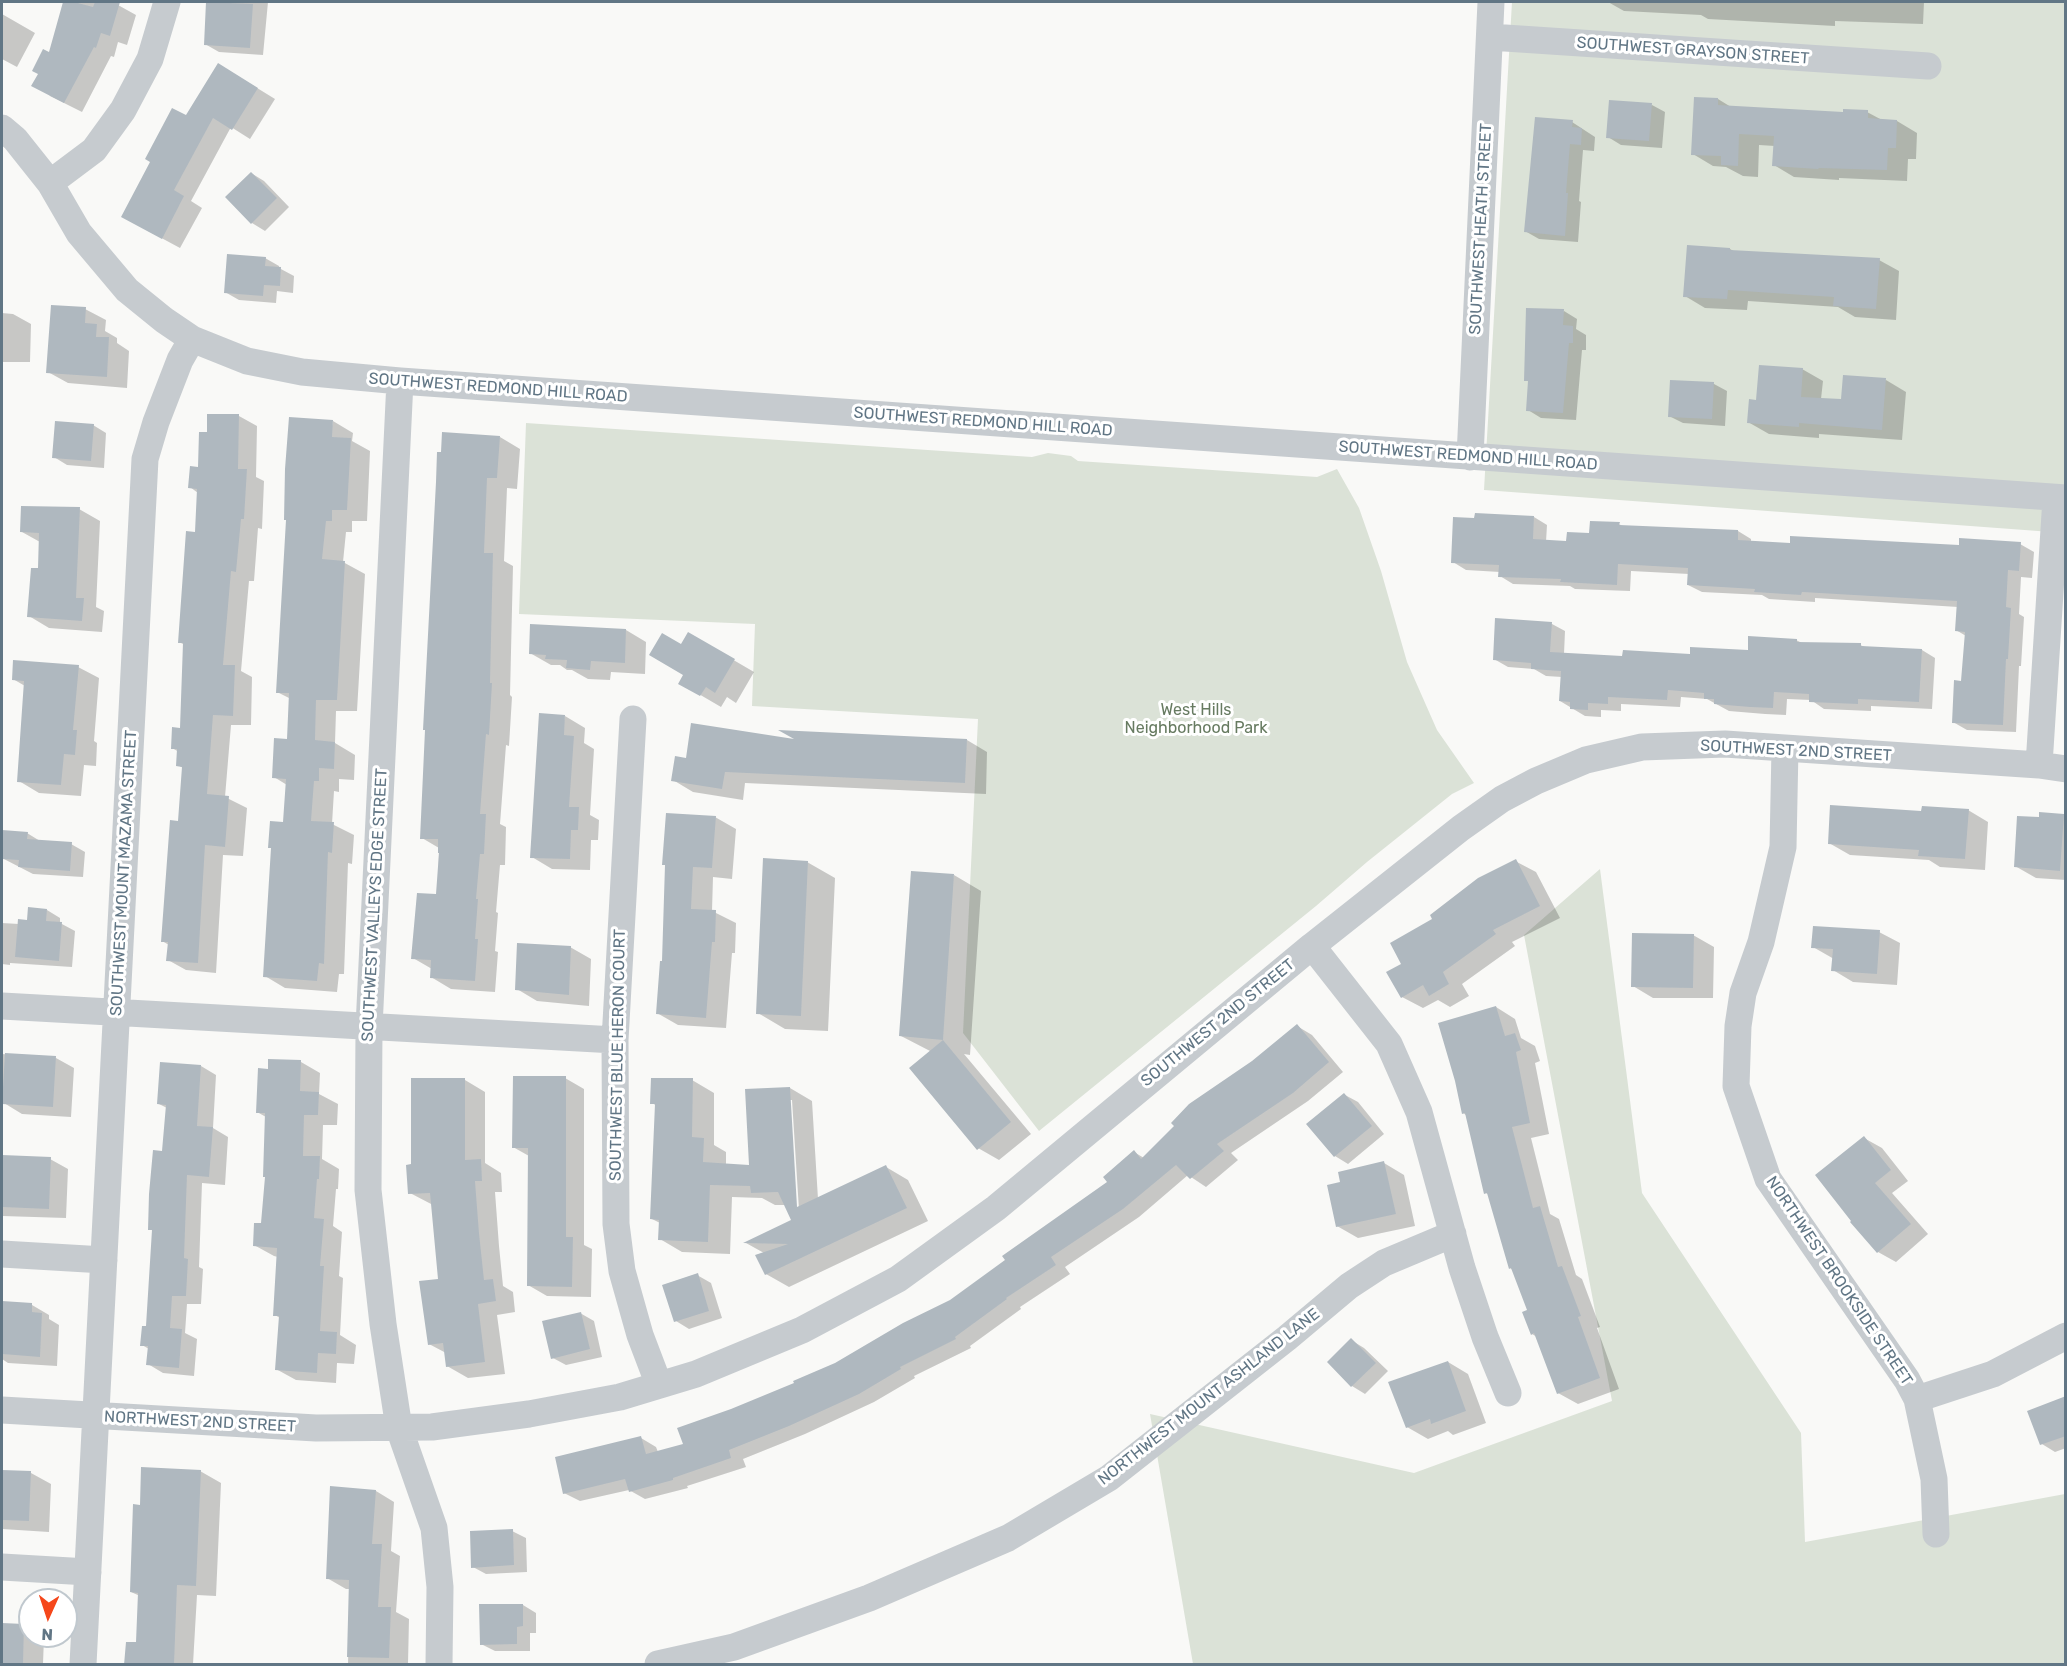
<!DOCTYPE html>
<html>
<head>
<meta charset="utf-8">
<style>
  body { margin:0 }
  #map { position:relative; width:2067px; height:1666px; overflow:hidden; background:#f9f9f7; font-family:Rubik,sans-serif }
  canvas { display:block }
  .frame { position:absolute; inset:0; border:3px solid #617685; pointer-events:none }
  .north { position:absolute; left:18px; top:1588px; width:60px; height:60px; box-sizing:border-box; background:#fff; border:2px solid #c0c8ce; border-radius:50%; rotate:183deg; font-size:16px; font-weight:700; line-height:24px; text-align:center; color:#617685 }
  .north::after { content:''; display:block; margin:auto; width:21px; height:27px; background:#f5471b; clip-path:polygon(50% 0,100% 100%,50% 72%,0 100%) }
</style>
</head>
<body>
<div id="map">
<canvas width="2067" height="1666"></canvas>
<div class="frame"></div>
<div class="north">N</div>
</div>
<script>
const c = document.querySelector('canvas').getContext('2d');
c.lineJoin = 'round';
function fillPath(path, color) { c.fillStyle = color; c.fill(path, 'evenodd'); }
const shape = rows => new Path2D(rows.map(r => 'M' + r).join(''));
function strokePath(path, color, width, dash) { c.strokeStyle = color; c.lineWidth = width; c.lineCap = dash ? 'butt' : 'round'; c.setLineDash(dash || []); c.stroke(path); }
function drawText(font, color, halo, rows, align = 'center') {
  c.font = font + ' Rubik,sans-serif'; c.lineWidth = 6; c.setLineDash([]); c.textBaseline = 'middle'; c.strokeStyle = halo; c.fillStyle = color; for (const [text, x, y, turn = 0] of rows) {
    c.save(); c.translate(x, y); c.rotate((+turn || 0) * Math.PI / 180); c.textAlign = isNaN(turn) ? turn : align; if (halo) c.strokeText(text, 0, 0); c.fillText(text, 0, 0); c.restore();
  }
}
const green = shape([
  [1512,2,2065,2,2065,533,1484,490],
  [526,423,1032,457,1048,453,1071,456,1078,461,1317,477,1337,469,1359,508,1381,571,1407,662,1437,730,1474,783,1452,794,1367,862,1316,906,1039,1131,963,1033,978,719,752,706,755,624,519,614],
  [1600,869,1642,1193,1801,1433,1805,1542,2065,1494,2065,1664,1193,1664,1150,1414,1414,1473,1612,1401,1524,935]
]);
const shadow = shape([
  [65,2,107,2,118,5,136,15,127,45,118,42,114,57,111,56,82,112,50,96,40,74,50,55],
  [214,2,268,2,263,55,219,52,205,44],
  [1608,2,1924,2,1923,24,1835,21,1835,26,1708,19,1701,15,1624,11],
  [2,14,35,33,17,67,2,59],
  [236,75,275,99,250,139,231,127,191,201,202,208,180,248,141,227,186,117],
  [1718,99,1731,107,1845,114,1867,112,1882,120,1897,121,1917,133,1916,159,1908,159,1907,181,1839,178,1839,180,1794,177,1774,165,1775,146,1759,145,1758,177,1743,176,1726,167,1713,166,1693,154],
  [1652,105,1665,112,1662,148,1621,145,1608,137],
  [1572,122,1595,137,1594,151,1583,150,1579,201,1581,202,1578,242,1539,239,1525,231],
  [251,173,264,181,289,207,265,231,252,223],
  [1730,249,1735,252,1879,260,1899,271,1896,320,1855,317,1838,307,1748,301,1747,310,1705,308,1685,296],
  [265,258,279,266,279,268,294,276,293,293,277,291,276,303,239,300,225,292],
  [85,309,106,320,105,331,117,338,117,343,129,351,127,388,68,383,48,372],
  [1564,311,1577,319,1576,329,1586,335,1586,350,1582,350,1576,420,1541,418,1528,410,1530,382,1525,380],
  [2,313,13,314,31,324,30,362,2,362],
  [1802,369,1823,381,1821,399,1843,400,1886,380,1906,392,1902,440,1819,434,1819,438,1769,434,1748,422],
  [1672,382,1714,384,1727,391,1725,426,1683,423,1669,416],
  [239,416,257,426,256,477,264,481,262,529,258,528,254,581,249,581,241,671,252,677,251,725,231,725,225,797,247,808,243,856,223,855,216,973,186,970,168,960,169,945,162,941,179,822,183,768,178,765,179,752,172,748,181,729,185,645,179,642,196,533,198,493,190,487,200,469,208,434],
  [333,421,353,433,352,441,370,451,367,521,352,521,352,532,346,532,343,562,365,574,357,711,336,711,335,743,355,755,354,780,339,779,339,792,334,791,332,824,354,835,352,864,348,863,344,974,339,974,337,992,285,988,265,976,272,849,270,847,284,824,287,785,274,777,289,740,291,699,277,692],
  [93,425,106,433,104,468,67,465,54,457],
  [500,437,520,449,517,489,507,488,504,561,513,566,510,695,512,697,509,746,506,745,500,824,506,827,505,865,500,865,496,912,498,913,495,951,498,952,495,992,451,989,431,977,432,969,413,958,438,896,439,848,422,838,437,482],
  [79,509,100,521,96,607,104,611,102,632,49,628,29,616,40,570,40,542,22,532],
  [1534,517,1547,525,1546,542,1568,543,1619,524,1624,527,1738,531,1751,539,1751,543,1960,547,2020,544,2034,552,2032,578,2021,577,2019,614,2024,617,2021,666,2019,666,2016,732,1967,730,1953,722,1963,682,1966,636,1956,630,1958,607,1815,598,1815,602,1769,599,1762,595,1702,592,1688,585,1689,574,1631,571,1630,591,1575,589,1570,586,1513,584,1500,576,1500,572,1466,570,1453,562],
  [1497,620,1552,624,1565,631,1564,654,1624,657,1691,656,1749,652,1796,640,1802,643,1860,645,1865,647,1922,650,1935,658,1932,709,1871,706,1871,711,1824,709,1811,700,1787,699,1786,715,1765,714,1729,711,1707,699,1681,697,1680,707,1621,704,1621,711,1601,710,1601,717,1585,716,1560,701,1562,677,1546,676,1534,669,1508,667,1494,659],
  [626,630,646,642,645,674,611,672,610,680,588,679,572,670,567,670,560,665,551,665,530,653],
  [689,634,754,672,736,703,727,697,721,707,680,683,685,674,682,646],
  [78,667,99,678,94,741,97,743,96,766,84,765,81,796,39,793,19,781,25,686,13,679],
  [565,716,585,728,584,743,594,749,590,815,599,820,598,840,591,840,590,870,552,869,532,857],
  [784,731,967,740,987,752,986,794,745,783,743,800,693,792,673,780,687,759,801,741],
  [1968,810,1988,822,1985,870,1940,867,1929,860,1850,855,1829,843,1923,812],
  [2064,815,2066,816,2066,880,2036,878,2015,866,2040,819],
  [715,817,736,829,732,879,713,877,712,911,736,923,735,953,732,953,726,1028,678,1025,657,1013,664,963,666,865],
  [4,831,27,833,40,841,71,844,85,852,83,877,33,874,2,858],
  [1515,861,1536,872,1560,918,1512,942,1515,946,1462,984,1469,996,1450,1007,1438,1000,1423,1008,1402,997,1435,919],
  [807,862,835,878,828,1031,785,1029,758,1013],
  [954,875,981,891,970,1055,964,1054,1031,1134,999,1160,978,1148,932,1052,901,1036],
  [47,910,60,918,60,923,75,931,72,967,10,963,10,965,2,964,2,923,19,924,28,922],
  [1879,932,1900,943,1897,985,1853,982,1833,970,1834,959,1813,947],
  [1693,935,1714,947,1713,998,1653,998,1633,986],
  [570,947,591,959,589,1006,537,1001,517,989],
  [1496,1007,1515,1019,1521,1038,1535,1046,1540,1061,1535,1063,1549,1134,1531,1138,1550,1214,1559,1219,1576,1275,1582,1279,1600,1327,1597,1328,1619,1389,1578,1404,1558,1393,1537,1337,1532,1334,1529,1311,1513,1270,1510,1268,1489,1195,1486,1193,1466,1115,1463,1113],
  [1297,1026,1312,1035,1343,1072,1308,1101,1231,1153,1238,1160,1206,1187,1188,1175,1139,1217,1065,1267,1070,1274,1020,1307,1021,1309,970,1346,971,1348,914,1376,915,1378,874,1402,805,1434,743,1459,746,1467,687,1486,688,1488,645,1499,629,1490,580,1501,564,1493,641,1438,656,1447,658,1452,684,1445,732,1410,796,1384,836,1364,951,1301,1110,1182,1134,1152,1144,1158],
  [2,1054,56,1058,74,1068,71,1117,22,1114,4,1103,4,1099,2,1099],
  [270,1060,301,1062,320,1073,319,1094,338,1104,337,1125,323,1125,322,1159,339,1169,338,1189,336,1189,333,1226,342,1232,339,1276,343,1278,340,1335,356,1345,354,1364,337,1363,336,1383,296,1380,276,1369,280,1318,275,1315,278,1257,274,1256,254,1245,263,1225,266,1178,266,1117,257,1112,269,1071],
  [201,1066,216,1075,213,1128,228,1137,225,1185,202,1183,199,1267,203,1269,201,1304,187,1304,185,1333,197,1339,194,1376,163,1373,148,1364,149,1349,142,1345,147,1328,153,1231,150,1229,164,1153,167,1108,159,1104],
  [565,1078,584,1089,584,1245,592,1249,591,1297,547,1296,528,1285,529,1156,513,1147],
  [465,1080,485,1092,485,1163,501,1173,502,1192,495,1192,499,1246,503,1286,513,1292,515,1312,497,1315,505,1374,468,1378,447,1366,446,1353,429,1344,439,1280,433,1205,410,1193,412,1166],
  [692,1080,714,1093,714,1145,726,1152,726,1165,751,1166,790,1088,812,1101,818,1199,886,1167,908,1180,928,1221,789,1287,766,1274,764,1253,746,1243,793,1220,786,1205,775,1205,762,1198,732,1197,730,1254,682,1252,660,1239,660,1223,652,1219,657,1106,652,1103],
  [789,1100,792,1100,799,1210,796,1210],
  [1345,1095,1358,1102,1384,1134,1348,1164,1335,1156],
  [1864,1138,1882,1148,1908,1181,1892,1193,1928,1234,1896,1262,1878,1252,1852,1223],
  [2,1157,50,1159,68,1169,66,1218,2,1216],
  [1384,1163,1404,1175,1415,1226,1358,1238,1337,1226,1342,1183],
  [697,1275,711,1283,722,1318,689,1329,676,1321],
  [2,1303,32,1305,49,1315,49,1319,59,1325,57,1366,8,1363,2,1359],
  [580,1313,594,1321,602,1357,566,1365,553,1358],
  [1351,1340,1364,1348,1388,1371,1365,1394,1352,1386],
  [1448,1362,1468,1374,1486,1423,1453,1435,1448,1431,1428,1439,1407,1427],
  [2066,1398,2066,1448,2055,1452,2042,1444],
  [2,1471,31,1473,51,1484,49,1532,2,1529],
  [200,1471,221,1483,216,1596,197,1595,193,1664,126,1664,137,1644,140,1596,131,1592,141,1506],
  [331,1488,376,1491,394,1502,391,1551,400,1556,396,1612,409,1619,408,1664,348,1664,350,1589,346,1589,327,1578],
  [512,1531,526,1538,527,1572,486,1574,473,1567],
  [481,1605,523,1605,536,1613,536,1633,530,1633,530,1651,495,1651,481,1644],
  [2,1624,24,1625,30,1629,30,1636,44,1637,43,1664,2,1664]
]);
const building = shape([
  [63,2,74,2,93,7,95,2,120,2,110,36,101,33,96,48,94,47,64,103,31,86,38,74,32,71,43,49,49,52],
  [206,2,253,4,250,48,204,45],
  [218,63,258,88,232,130,213,118,174,190,184,196,162,239,121,217,150,162,145,159,172,108,186,115],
  [1694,97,1718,98,1718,105,1843,112,1843,109,1868,110,1868,118,1897,120,1896,148,1888,148,1887,170,1819,168,1818,169,1772,166,1774,136,1739,134,1738,166,1721,165,1721,156,1691,155],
  [1609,100,1652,103,1649,141,1606,138],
  [1535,117,1573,120,1572,127,1582,128,1581,145,1570,144,1566,193,1568,193,1565,236,1524,232],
  [251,172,277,198,251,224,225,197],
  [1687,245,1730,248,1730,250,1880,258,1876,309,1833,306,1834,297,1728,290,1727,299,1683,297],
  [227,254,266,257,265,266,281,267,280,286,264,285,263,296,224,293],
  [51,305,86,307,85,323,97,324,96,337,109,337,107,377,46,373],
  [1526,308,1564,309,1563,325,1573,326,1573,343,1569,343,1563,413,1526,411,1528,381,1524,381],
  [1759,365,1803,368,1801,397,1841,399,1843,375,1886,378,1882,430,1799,423,1799,427,1747,423,1749,399,1756,400],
  [1670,380,1714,382,1712,419,1668,417],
  [207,414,239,414,238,469,247,469,244,519,241,519,236,572,231,571,223,665,235,665,233,716,213,715,207,794,229,796,225,847,205,845,198,963,166,961,168,942,161,942,170,820,178,821,182,767,176,766,177,749,171,749,172,727,180,728,183,643,178,643,186,531,195,532,197,489,188,488,190,466,198,467,199,432,207,432],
  [289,417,333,420,332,437,351,438,347,510,332,510,332,521,326,521,322,559,345,561,337,700,316,700,315,740,335,742,334,769,319,768,319,781,314,781,311,821,334,822,332,853,328,852,324,964,319,963,317,981,263,977,271,848,268,848,270,821,283,822,286,779,272,778,274,738,287,739,289,693,276,693,286,520,284,520,285,469],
  [55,421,94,424,91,461,52,458],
  [442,432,500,436,497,478,487,478,484,553,493,553,490,683,492,683,489,735,486,734,480,814,486,814,484,854,480,854,476,899,478,899,475,939,478,939,475,981,430,978,431,960,411,959,417,893,436,894,439,853,438,853,438,839,420,839,425,730,423,730,436,482,437,452,441,452],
  [21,506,80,507,76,598,84,598,82,621,27,617,31,568,38,568,39,533,20,532],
  [1475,513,1534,516,1533,539,1566,541,1567,532,1589,533,1590,521,1620,522,1619,525,1738,530,1738,540,1790,543,1790,536,1959,545,1959,538,2021,542,2019,571,2008,570,2006,607,2011,608,2008,659,2006,659,2003,725,1952,723,1954,680,1961,681,1965,632,1955,631,1957,601,1802,592,1801,595,1754,592,1755,589,1687,585,1688,568,1618,564,1617,585,1560,582,1561,579,1498,577,1499,565,1451,563,1453,517,1474,518],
  [1495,618,1552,622,1550,652,1622,656,1623,650,1690,654,1690,647,1748,650,1748,636,1797,639,1797,642,1861,643,1861,646,1922,649,1919,702,1858,699,1858,704,1809,702,1809,694,1774,692,1773,708,1750,707,1714,704,1714,699,1704,699,1704,693,1668,690,1667,700,1608,697,1608,704,1588,703,1588,710,1570,709,1570,702,1559,701,1561,671,1531,669,1531,663,1493,660],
  [530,624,626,629,625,663,591,661,590,670,566,668,567,660,545,659,546,655,529,654],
  [688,632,735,659,715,693,706,687,700,696,678,684,683,675,649,655,662,633,681,644],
  [13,660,79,665,73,730,77,730,75,755,64,754,61,785,17,782,24,681,12,680],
  [539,713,565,715,564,735,574,736,569,807,579,807,578,830,571,830,570,859,530,858],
  [691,723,794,739,778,730,967,739,965,783,725,772,722,789,671,781,675,756,686,758],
  [1830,805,1921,811,1922,806,1969,809,1965,859,1918,856,1919,850,1828,844],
  [2039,812,2064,814,2060,871,2014,867,2017,816,2039,817],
  [666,813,716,816,712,868,693,867,691,909,716,910,715,942,712,942,706,1018,656,1014,660,961,662,961,665,865,662,865],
  [2,830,28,832,27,839,72,842,70,871,18,867,19,860,2,859],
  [763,858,808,861,801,1016,756,1014],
  [1516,859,1540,906,1493,930,1496,934,1443,972,1449,984,1429,996,1423,985,1401,998,1386,972,1401,964,1390,943,1432,919,1430,915,1478,878],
  [911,871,954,874,943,1040,899,1036],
  [28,907,47,909,46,921,62,922,59,961,15,957,18,919,27,920],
  [1813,926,1880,930,1877,974,1831,971,1833,949,1811,948],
  [1632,933,1694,934,1693,988,1631,987],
  [517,943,571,946,569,995,515,990],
  [1496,1006,1505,1036,1515,1033,1521,1050,1516,1052,1530,1123,1512,1127,1533,1208,1540,1206,1558,1267,1562,1266,1581,1316,1578,1317,1600,1378,1557,1394,1534,1333,1531,1335,1522,1312,1527,1310,1511,1268,1509,1269,1487,1193,1484,1194,1465,1113,1462,1114,1455,1081,1438,1023],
  [1297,1024,1329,1062,1293,1093,1217,1144,1224,1151,1190,1179,1176,1165,1123,1209,1051,1257,1056,1265,1006,1298,1007,1299,955,1337,956,1339,900,1367,901,1369,859,1394,789,1426,729,1450,731,1458,673,1478,673,1480,629,1492,625,1479,563,1494,555,1457,641,1436,646,1454,683,1444,677,1428,731,1409,794,1383,793,1381,835,1363,903,1323,950,1300,1005,1260,1002,1256,1107,1182,1103,1177,1134,1150,1141,1159,1174,1126,1171,1123,1189,1104,1252,1061],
  [943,1040,1011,1122,977,1150,909,1068],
  [5,1053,56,1056,53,1107,2,1104],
  [268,1059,301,1060,300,1091,319,1092,318,1115,304,1115,303,1156,320,1156,319,1179,317,1179,314,1218,324,1219,320,1266,324,1266,320,1331,337,1332,336,1354,318,1353,317,1373,275,1370,279,1316,273,1316,277,1248,253,1246,254,1223,261,1223,265,1177,263,1177,265,1113,256,1113,258,1068,268,1069],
  [160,1062,201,1065,197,1126,213,1127,209,1177,187,1175,184,1258,188,1259,186,1296,172,1296,170,1328,182,1329,179,1368,146,1365,148,1346,140,1346,142,1326,146,1326,152,1230,148,1230,149,1194,153,1150,162,1151,166,1105,157,1104],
  [513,1076,566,1076,566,1237,573,1237,572,1287,527,1286,528,1148,512,1148],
  [411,1078,465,1078,465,1160,481,1159,482,1181,475,1181,479,1233,484,1280,493,1279,496,1301,478,1304,485,1362,446,1367,443,1343,428,1345,419,1281,438,1279,430,1193,408,1194,406,1165,411,1164],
  [651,1078,693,1078,692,1137,704,1138,703,1162,749,1165,745,1089,790,1087,797,1207,886,1165,907,1208,765,1275,755,1255,788,1244,743,1243,791,1220,778,1192,751,1193,750,1186,710,1185,708,1242,658,1240,659,1220,650,1219,655,1104,650,1104],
  [1344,1093,1372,1126,1334,1157,1306,1124],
  [1864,1136,1891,1170,1875,1183,1911,1224,1877,1253,1850,1222,1851,1221,1815,1175],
  [2,1155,51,1157,49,1209,2,1207],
  [1384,1161,1396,1214,1336,1227,1327,1185,1340,1182,1338,1172],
  [698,1273,709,1311,674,1322,662,1285],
  [2,1301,32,1303,32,1312,42,1313,40,1357,2,1354],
  [581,1312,590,1349,551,1359,542,1321],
  [1351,1338,1376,1363,1351,1387,1327,1362],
  [1448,1361,1466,1411,1431,1424,1430,1419,1406,1428,1388,1382],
  [2066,1396,2066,1436,2040,1445,2027,1411],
  [141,1467,201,1470,196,1586,177,1585,174,1665,124,1665,126,1642,136,1642,138,1593,130,1592,133,1504,140,1505],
  [2,1470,31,1471,29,1521,2,1520],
  [330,1486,376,1490,372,1544,382,1544,378,1607,391,1607,389,1658,347,1657,349,1580,326,1579],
  [513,1529,514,1565,471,1568,470,1531],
  [479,1604,523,1604,523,1626,517,1627,517,1644,480,1645],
  [2,1623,24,1624,23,1665,2,1665]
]);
const minor = shape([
  [1490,37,1928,66],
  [2,128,15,139,50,183,79,233,127,290,164,320,192,339,247,361,302,372,400,381,2066,498],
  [50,183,94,150,123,110,150,59,167,2],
  [400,381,369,1027,368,1190,383,1324,399,1428,434,1528,440,1587,439,1664],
  [1470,457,1491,2],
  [633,719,615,1040,616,1224,622,1271,640,1335,659,1385],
  [1785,748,1783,847,1761,942,1743,993,1738,1026,1736,1086,1768,1179,1907,1380,1917,1399,1934,1479,1936,1534],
  [2039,765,2056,498],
  [1312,946,1389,1044,1419,1112,1462,1268,1485,1337,1508,1393],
  [2,1006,615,1040],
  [2,1254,104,1260],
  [1917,1399,1993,1374,2066,1336],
  [2,1410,316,1428,432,1427,529,1414,620,1397,696,1374,802,1330,898,1279,996,1208,1312,946,1461,828,1502,799,1536,781,1586,760,1642,747,1725,744,2039,765,2066,769],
  [2,1567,88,1572],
  [83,1664,145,459,156,422,180,360,192,339],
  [658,1664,734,1647,869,1598,1008,1538,1109,1478,1287,1338,1349,1286,1384,1263,1453,1234]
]);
const streetNames = [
  ["SOUTHWEST GRAYSON STREET",1693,51,4],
  ["SOUTHWEST HEATH STREET",1481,229,-87],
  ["SOUTHWEST REDMOND HILL ROAD",498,388,4],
  ["SOUTHWEST REDMOND HILL ROAD",983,422,4],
  ["SOUTHWEST REDMOND HILL ROAD",1468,456,4],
  ["SOUTHWEST 2ND STREET",1796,751,3],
  ["SOUTHWEST MOUNT MAZAMA STREET",124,873,-87],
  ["SOUTHWEST VALLEYS EDGE STREET",375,905,-87],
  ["SOUTHWEST 2ND STREET",1218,1023,-39],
  ["SOUTHWEST BLUE HERON COURT",618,1055,-89],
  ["NORTHWEST BROOKSIDE STREET",1839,1281,56],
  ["NORTHWEST MOUNT ASHLAND LANE",1209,1397,-38],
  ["NORTHWEST 2ND STREET",200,1422,3]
];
const parkNames = [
  ["West Hills",1196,710],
  ["Neighborhood Park",1196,728]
];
fillPath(green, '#dbe2d7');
fillPath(shadow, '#0003');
fillPath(building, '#afb8bf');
strokePath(minor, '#c6cbcf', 27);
drawText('16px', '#617685', '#fff', streetNames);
drawText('16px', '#677b61', '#fff', parkNames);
</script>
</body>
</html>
